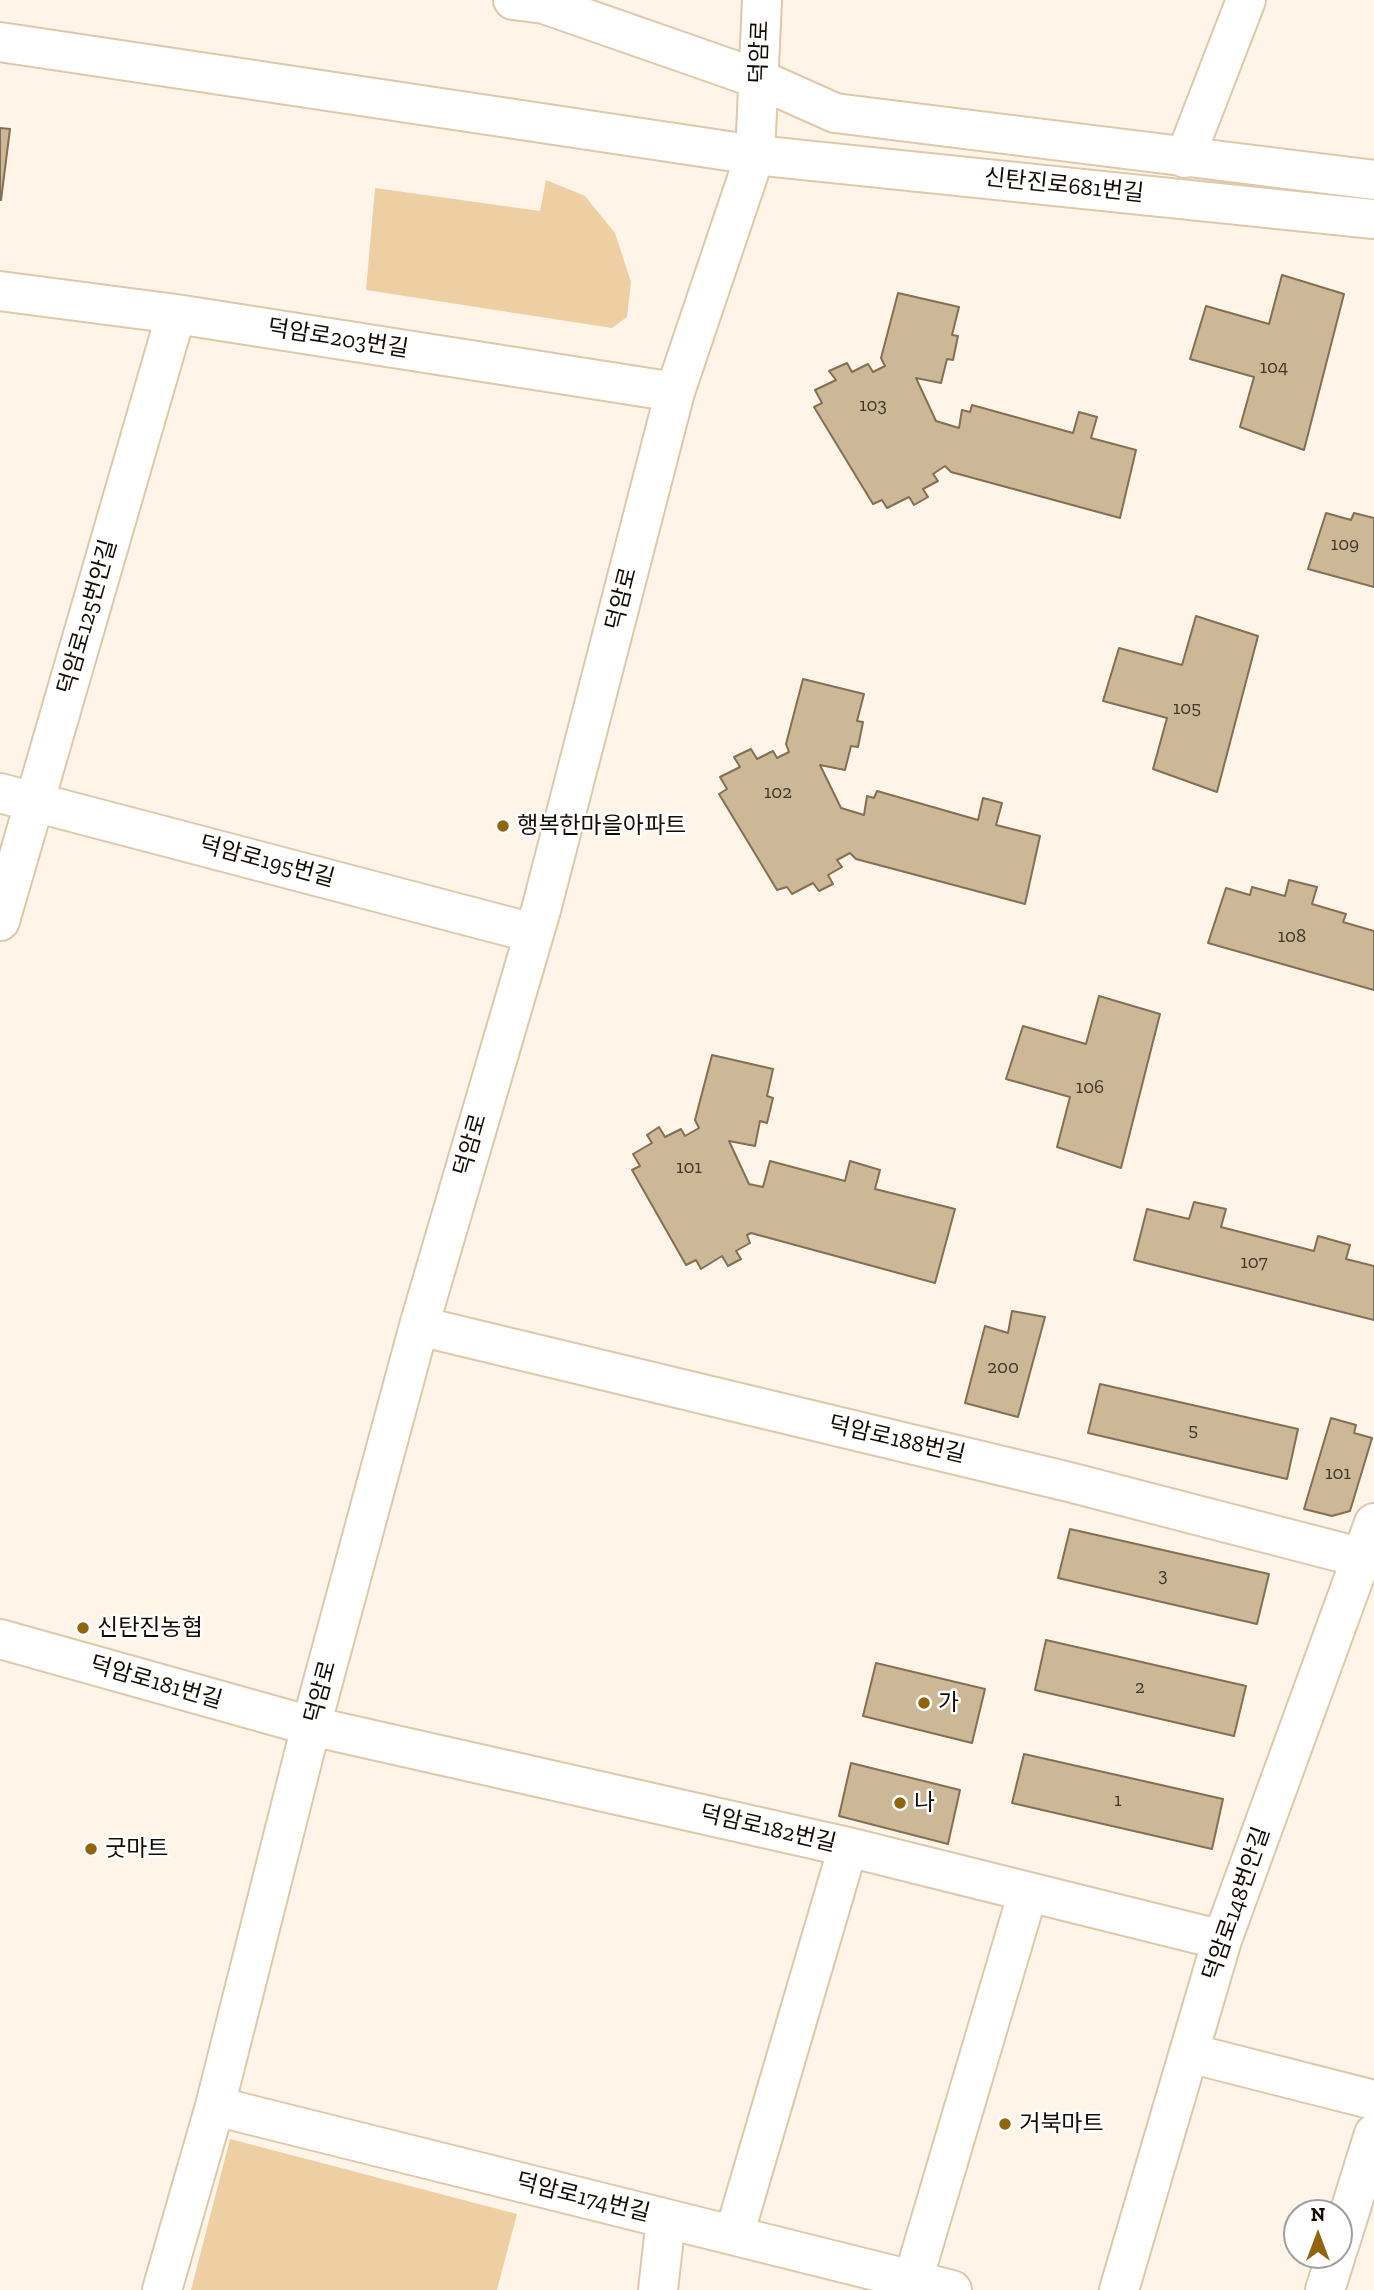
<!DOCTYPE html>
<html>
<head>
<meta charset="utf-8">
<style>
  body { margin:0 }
  #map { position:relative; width:1374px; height:2290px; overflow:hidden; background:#fef5e8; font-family:"Zilla Slab",serif }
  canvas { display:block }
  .north { position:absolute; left:1283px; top:2199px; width:70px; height:70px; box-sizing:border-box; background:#fff; border:2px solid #a09d9a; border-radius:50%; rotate:0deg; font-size:19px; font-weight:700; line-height:28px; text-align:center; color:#120b02 }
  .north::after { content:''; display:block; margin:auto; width:24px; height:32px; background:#91640e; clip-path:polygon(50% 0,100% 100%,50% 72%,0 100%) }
</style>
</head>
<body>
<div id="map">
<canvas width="1374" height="2290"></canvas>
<div class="north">N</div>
</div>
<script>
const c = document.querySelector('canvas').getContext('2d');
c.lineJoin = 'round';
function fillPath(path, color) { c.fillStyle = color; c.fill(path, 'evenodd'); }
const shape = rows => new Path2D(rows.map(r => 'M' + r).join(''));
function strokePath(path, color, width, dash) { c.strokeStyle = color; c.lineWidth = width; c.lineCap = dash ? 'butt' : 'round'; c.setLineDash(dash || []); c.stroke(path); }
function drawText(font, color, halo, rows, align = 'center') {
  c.font = font + ' "Zilla Slab","Noto Sans KR",serif'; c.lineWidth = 5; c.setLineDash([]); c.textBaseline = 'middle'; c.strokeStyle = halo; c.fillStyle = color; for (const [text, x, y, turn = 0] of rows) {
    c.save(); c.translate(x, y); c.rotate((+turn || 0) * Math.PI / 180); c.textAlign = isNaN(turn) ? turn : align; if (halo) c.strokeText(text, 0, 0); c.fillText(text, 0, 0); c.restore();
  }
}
const green = shape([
  [546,180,585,196,615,233,631,282,627,317,612,328,366,290,375,188,540,211],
  [230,2139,517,2214,497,2290,191,2290]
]);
const building = shape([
  [0,128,10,129,1,200,0,200,0,128],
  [1282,275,1344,294,1304,450,1240,427,1254,377,1190,359,1206,306,1269,324,1282,275],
  [898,293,959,307,952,335,958,336,953,360,947,359,941,383,916,378,936,421,959,428,962,410,970,412,972,405,1073,433,1079,412,1097,417,1091,438,1136,450,1120,518,951,472,945,466,933,474,938,481,923,489,928,497,914,505,909,497,887,508,882,500,873,504,814,407,822,403,815,390,836,380,829,371,847,363,852,372,868,364,873,372,885,366,881,358,898,293],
  [1326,513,1351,520,1354,513,1374,518,1374,587,1308,569,1326,513],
  [1196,616,1258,636,1217,792,1153,769,1167,718,1103,701,1119,648,1182,665,1196,616],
  [803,679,864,694,857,721,863,722,858,747,851,746,845,770,820,765,841,808,864,815,867,796,874,798,877,791,978,820,983,798,1002,803,996,825,1040,836,1025,904,856,859,850,853,837,860,842,867,828,875,833,884,819,891,813,883,792,894,787,887,777,890,719,794,727,789,720,777,740,767,734,757,751,749,757,759,773,751,777,758,789,752,786,744,803,679],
  [1289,880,1317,887,1312,904,1346,914,1343,922,1374,931,1374,990,1208,943,1226,888,1250,895,1252,887,1285,896,1289,880],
  [1099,996,1160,1014,1121,1168,1057,1147,1070,1097,1006,1079,1023,1026,1086,1044,1099,996],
  [712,1055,773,1069,767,1096,773,1098,767,1123,760,1121,755,1146,729,1141,749,1184,763,1187,770,1161,845,1181,850,1161,880,1170,875,1189,955,1209,935,1283,751,1233,747,1235,750,1243,736,1251,741,1259,728,1266,722,1256,701,1269,696,1260,686,1265,632,1170,640,1166,633,1154,652,1143,647,1135,659,1127,665,1137,681,1129,685,1136,699,1128,695,1120,712,1055],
  [1194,1202,1226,1209,1221,1227,1314,1251,1318,1236,1350,1245,1346,1259,1374,1266,1374,1320,1134,1260,1147,1209,1189,1219,1194,1202],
  [1012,1311,1045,1317,1018,1417,965,1403,985,1326,1008,1333,1012,1311],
  [1100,1384,1298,1429,1287,1479,1088,1433,1100,1384],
  [1331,1418,1356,1425,1354,1433,1372,1438,1350,1511,1332,1516,1304,1509,1331,1418],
  [1070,1529,1269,1574,1257,1624,1058,1578,1070,1529],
  [1046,1640,1246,1686,1234,1736,1035,1690,1046,1640],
  [876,1663,985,1689,972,1743,863,1716,876,1663],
  [1024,1754,1223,1799,1212,1849,1012,1803,1024,1754],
  [851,1763,960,1790,948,1844,839,1816,851,1763]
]);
const minor = shape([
  [1185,158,1246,0],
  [0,291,176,314,675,392],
  [0,793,533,933],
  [0,921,176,314],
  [419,1326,1069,1482,1374,1561],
  [0,1639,311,1726,848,1847,1222,1940],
  [1189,2053,1374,2100],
  [215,2106,952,2290],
  [734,2235,848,1847],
  [1339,2246,1374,2134],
  [162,2290,215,2106,311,1726,419,1326,541,910,675,392,755,155,762,0],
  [658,2290,666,2219],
  [910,2290,1028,1892],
  [1119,2290,1222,1940,1374,1523],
  [1325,2290,1336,2255]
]);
const major = shape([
  [759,79,835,113,1374,180],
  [755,155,1374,219]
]);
const highway = shape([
  [513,0,544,4,759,79],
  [0,42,755,155]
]);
const markers = [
  [503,826,7,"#91640e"],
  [83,1628,7,"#91640e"],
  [924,1703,7,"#91640e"],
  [900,1803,7,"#91640e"],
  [91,1849,7,"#91640e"],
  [1005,2124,7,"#91640e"]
];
const numberNames = [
  ["104",1274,368],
  ["103",873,406],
  ["109",1345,545],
  ["105",1187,709],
  ["102",778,793],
  ["108",1292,937],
  ["106",1090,1088],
  ["101",689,1168],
  ["107",1254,1263],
  ["200",1003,1368],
  ["5",1193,1431],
  ["101",1338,1474],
  ["3",1163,1576],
  ["2",1140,1688],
  ["1",1118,1801]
];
const streetNames = [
  ["덕암로",760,52,-88],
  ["신탄진로681번길",1064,186,6],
  ["덕암로203번길",338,339,9],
  ["덕암로",622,599,-76],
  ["덕암로125번안길",88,617,-74],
  ["덕암로195번길",267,862,15],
  ["덕암로",471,1145,-74],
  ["덕암로188번길",897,1440,13],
  ["덕암로181번길",156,1683,16],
  ["덕암로",321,1692,-75],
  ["덕암로182번길",768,1829,13],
  ["덕암로148번안길",1237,1904,-71],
  ["덕암로174번길",583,2198,14]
];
const poiNames = [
  ["행복한마을아파트",517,826],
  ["신탄진농협",97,1628],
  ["가",938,1703],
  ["나",914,1803],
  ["굿마트",105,1849],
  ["거북마트",1019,2124]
];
fillPath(green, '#edcfa3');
fillPath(building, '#ccb797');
strokePath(building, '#836f52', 2);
strokePath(minor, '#dec8a8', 42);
strokePath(major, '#dec8a8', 42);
strokePath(highway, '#dec8a8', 42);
strokePath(minor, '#fff', 38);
strokePath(major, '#fff', 38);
strokePath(highway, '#fff', 38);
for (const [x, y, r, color] of markers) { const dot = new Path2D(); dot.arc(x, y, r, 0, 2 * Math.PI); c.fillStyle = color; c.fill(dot); strokePath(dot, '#fff', 2.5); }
drawText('19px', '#403627', null, numberNames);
drawText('23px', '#120b02', '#fff', streetNames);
drawText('23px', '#120b02', '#fff', poiNames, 'left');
</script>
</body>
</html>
